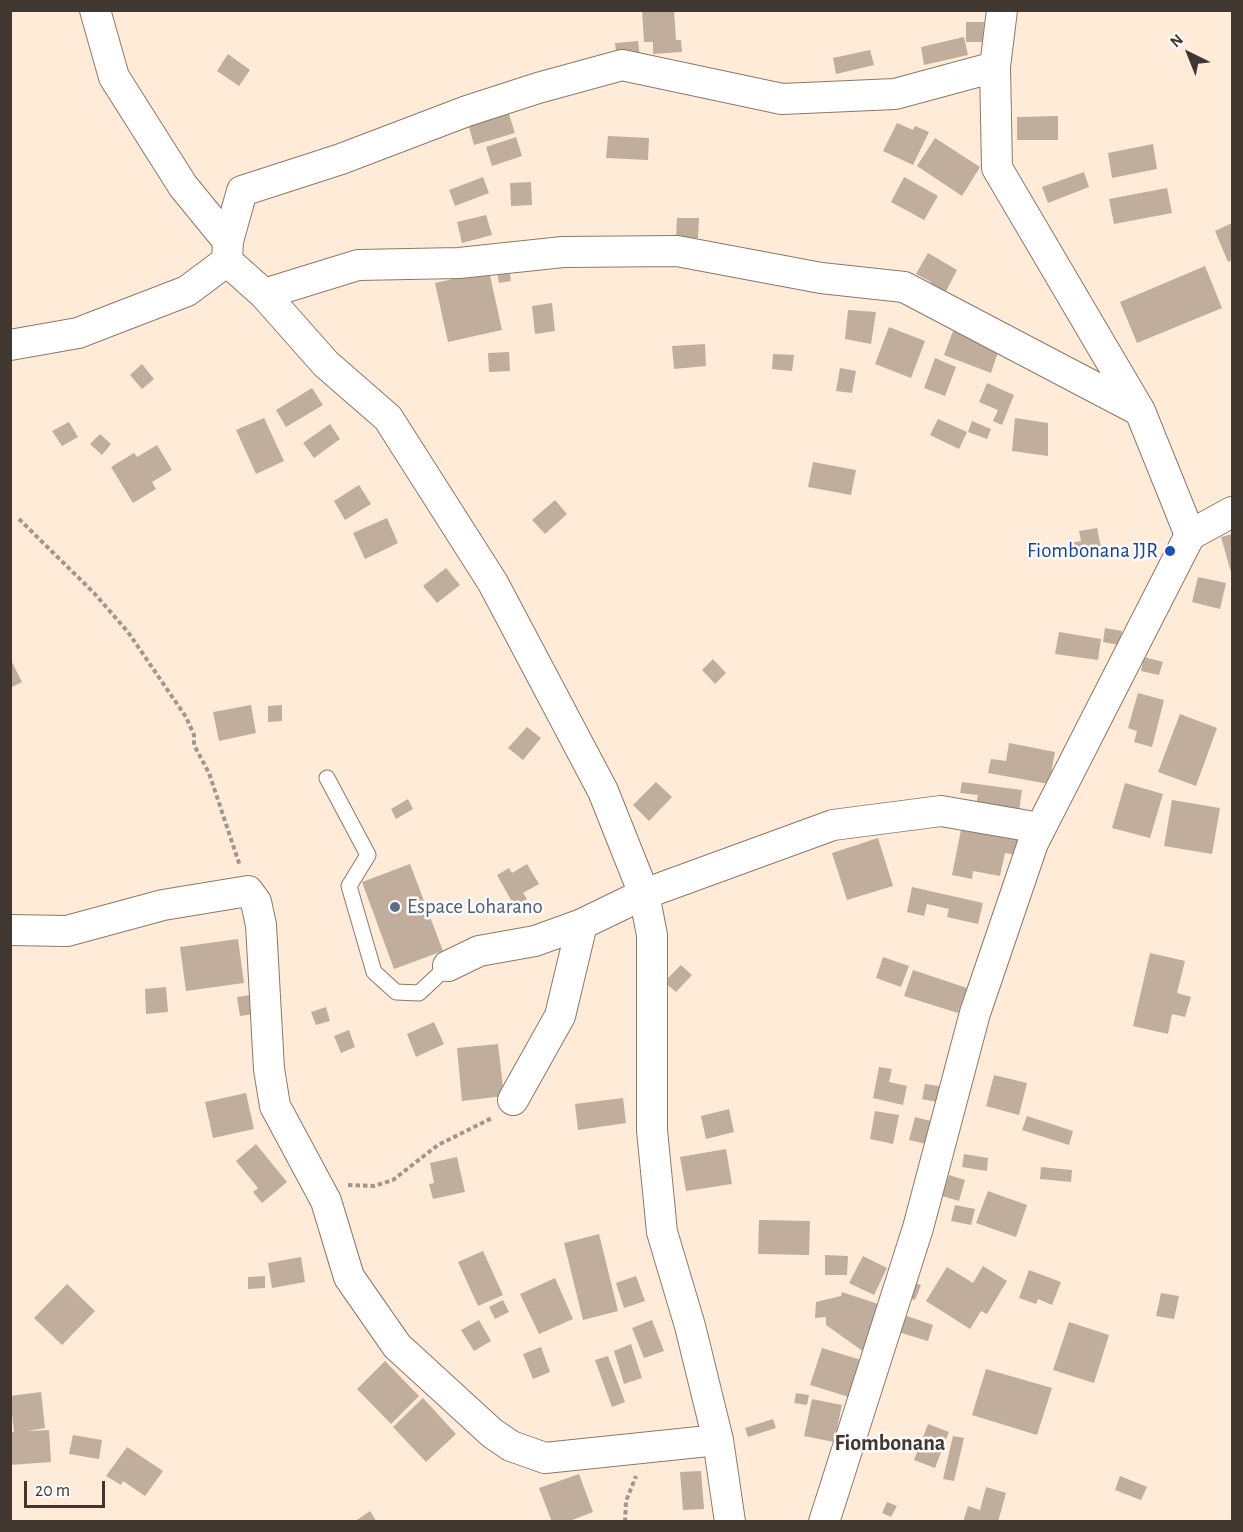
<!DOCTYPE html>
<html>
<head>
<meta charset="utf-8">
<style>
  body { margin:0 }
  #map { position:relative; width:1243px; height:1532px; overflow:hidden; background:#ffebd8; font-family:"Alegreya Sans",sans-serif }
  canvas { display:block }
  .frame { position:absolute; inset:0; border:12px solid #3f3730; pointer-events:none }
  .north { position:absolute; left:1159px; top:24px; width:60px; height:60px; -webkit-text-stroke:4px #fcfcfc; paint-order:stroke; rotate:317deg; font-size:16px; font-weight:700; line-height:24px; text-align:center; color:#3f3730 }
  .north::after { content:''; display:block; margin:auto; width:21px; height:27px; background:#3f3730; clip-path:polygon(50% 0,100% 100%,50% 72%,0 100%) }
  .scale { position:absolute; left:24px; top:1481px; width:81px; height:27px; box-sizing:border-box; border:3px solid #3f3730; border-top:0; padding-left:8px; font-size:18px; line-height:21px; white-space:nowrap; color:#3f3730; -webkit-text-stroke:4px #fcfcfc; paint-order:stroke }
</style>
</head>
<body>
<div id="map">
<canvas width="1243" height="1532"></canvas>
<div class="frame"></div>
<div class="north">N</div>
<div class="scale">20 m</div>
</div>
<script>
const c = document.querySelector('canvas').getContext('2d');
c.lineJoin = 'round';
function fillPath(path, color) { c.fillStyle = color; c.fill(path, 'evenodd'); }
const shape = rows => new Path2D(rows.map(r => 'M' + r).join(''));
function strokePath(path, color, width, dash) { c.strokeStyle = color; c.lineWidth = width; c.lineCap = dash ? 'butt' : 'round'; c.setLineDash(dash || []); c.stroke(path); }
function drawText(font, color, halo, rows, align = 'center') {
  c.font = font + ' "Alegreya Sans",sans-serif'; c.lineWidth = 5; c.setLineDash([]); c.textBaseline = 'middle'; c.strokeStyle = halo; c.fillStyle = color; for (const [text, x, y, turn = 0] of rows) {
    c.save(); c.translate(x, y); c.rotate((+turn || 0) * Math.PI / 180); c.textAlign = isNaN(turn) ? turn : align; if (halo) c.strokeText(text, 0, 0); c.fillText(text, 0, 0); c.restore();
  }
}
const building = shape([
  [642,10,674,10,676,40,681,40,682,52,653,54,653,42,644,42],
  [966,22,984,22,983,42,966,42],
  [964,37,968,55,924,65,921,47],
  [638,41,640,58,617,60,615,43],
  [870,50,874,65,836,74,833,58],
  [228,54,250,70,239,86,217,71],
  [507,108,515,133,474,145,467,120],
  [1058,116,1058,140,1017,140,1017,117],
  [897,123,913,130,915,126,929,132,913,165,883,151],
  [608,136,649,138,648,160,606,158],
  [516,137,522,156,492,166,486,147],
  [935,138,980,167,962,196,917,166],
  [1153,144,1157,169,1112,178,1108,153],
  [1084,172,1089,187,1048,203,1042,187],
  [483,177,489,193,455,206,449,190],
  [904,177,938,196,924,220,891,202],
  [531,182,532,205,511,206,510,183],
  [1167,188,1172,213,1114,224,1109,199],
  [486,215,492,235,462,243,457,222],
  [677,218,699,218,698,238,676,238],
  [1232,223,1232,260,1228,262,1215,231],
  [928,253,957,270,943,297,927,288,931,282,916,274],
  [508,263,511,281,499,283,496,266],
  [1205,266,1222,308,1137,343,1120,302],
  [489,271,502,330,448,342,435,283],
  [552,303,555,331,535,334,532,306],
  [848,310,876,312,871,344,845,339],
  [889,327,925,341,911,378,875,364],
  [953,331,999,349,991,373,944,355],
  [705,344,706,366,674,369,672,346],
  [509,352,510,371,489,372,488,353],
  [773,354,794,355,792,371,772,369],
  [935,358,956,367,945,396,924,388],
  [142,364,154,379,142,389,130,375],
  [840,368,856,371,852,393,836,391],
  [987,383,1014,395,1002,425,993,421,998,410,979,402],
  [312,388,323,405,286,427,276,410],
  [264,418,284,461,256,474,236,430],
  [1015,418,1048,423,1048,456,1012,451],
  [938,419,967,432,959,449,930,435],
  [972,421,991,429,987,439,968,432],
  [69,422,78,437,62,446,52,431],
  [330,424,340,439,314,458,303,443],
  [100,434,111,444,102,455,90,444],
  [157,445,172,470,152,482,156,489,133,503,111,467,134,453,137,457],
  [813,462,856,470,851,495,808,487],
  [359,485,371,504,345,520,334,501],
  [555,500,567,514,545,534,532,520],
  [387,518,398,543,365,559,353,533],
  [1097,528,1102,552,1070,559,1067,544,1081,541,1079,531],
  [1232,534,1232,576,1221,537],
  [446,568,460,585,437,603,423,586],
  [1198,577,1226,583,1220,609,1192,602],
  [1105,628,1122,631,1119,645,1103,642],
  [1059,632,1101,639,1098,660,1055,654],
  [1144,657,1163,662,1159,675,1141,671],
  [10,658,22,682,10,688],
  [713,659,726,673,715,684,702,670],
  [1138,693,1164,700,1152,747,1134,742,1137,731,1128,728],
  [251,705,256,733,219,741,213,712],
  [282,705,282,721,268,722,268,706],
  [1180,714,1217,728,1196,786,1158,772],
  [527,727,541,738,523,760,508,748],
  [1009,743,1055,752,1049,784,988,773,991,759,1006,761],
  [656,782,672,797,649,821,633,805],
  [962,782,1022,790,1019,811,976,805,978,795,960,793],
  [1125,783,1163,794,1150,838,1112,828],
  [408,799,413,809,396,819,391,809],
  [1172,800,1220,808,1212,854,1164,846],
  [962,825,1020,836,1016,855,1005,853,1000,876,973,871,972,879,952,875],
  [878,838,893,886,847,900,832,853],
  [410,864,443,951,394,969,362,882],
  [527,864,539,884,523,893,527,899,515,907,497,875,509,868,512,873],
  [912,887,983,903,978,924,947,917,949,909,927,904,924,916,907,912],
  [238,939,244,983,186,991,180,947],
  [1150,953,1185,961,1177,993,1191,997,1185,1017,1172,1014,1168,1034,1133,1026],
  [883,957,909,966,901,987,876,978],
  [681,965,692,975,676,992,664,982],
  [913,970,967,988,958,1013,904,996],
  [166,987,168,1012,146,1014,145,989],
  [257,994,259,1013,240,1016,237,997],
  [326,1007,330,1021,316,1025,311,1012],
  [434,1022,444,1044,416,1057,407,1034],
  [349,1030,355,1047,341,1053,334,1036],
  [498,1044,504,1096,462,1101,457,1048],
  [879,1067,892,1069,889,1082,907,1086,903,1105,873,1098],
  [994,1075,1027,1083,1019,1115,986,1106],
  [925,1084,940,1086,937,1102,922,1099],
  [246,1093,254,1129,213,1138,205,1102],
  [623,1098,626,1123,578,1130,575,1104],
  [729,1109,734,1132,706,1139,701,1116],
  [875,1111,899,1115,893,1144,870,1139],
  [1027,1116,1073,1131,1069,1145,1022,1130],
  [915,1117,931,1121,926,1144,909,1140],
  [256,1144,287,1182,262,1203,253,1192,258,1188,236,1161],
  [726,1149,732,1184,686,1191,680,1157],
  [964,1154,988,1158,987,1171,962,1167],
  [457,1157,465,1192,433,1199,429,1184,434,1183,430,1163],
  [1041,1167,1072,1170,1071,1182,1040,1179],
  [949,1175,965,1180,959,1201,942,1196],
  [988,1191,1027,1205,1016,1237,976,1223],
  [955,1205,975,1209,971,1225,951,1221],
  [759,1220,810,1221,809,1255,758,1254],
  [599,1234,618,1311,583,1320,564,1243],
  [483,1251,503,1295,478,1306,458,1262],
  [825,1255,848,1256,847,1275,825,1275],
  [863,1256,887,1268,874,1295,849,1283],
  [301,1257,305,1282,272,1288,268,1263],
  [983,1266,1007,1281,987,1314,981,1311,970,1329,926,1301,947,1267,973,1283],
  [1029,1270,1061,1282,1052,1305,1038,1299,1036,1304,1019,1298],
  [265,1276,265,1288,248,1289,248,1277],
  [636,1276,645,1301,624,1308,616,1283],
  [555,1278,573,1319,539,1334,520,1294],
  [912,1282,921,1285,915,1300,907,1298],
  [67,1284,95,1311,62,1345,34,1318],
  [842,1292,878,1304,864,1352,826,1325,826,1317,815,1318,816,1302,841,1296],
  [1161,1293,1179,1296,1174,1319,1156,1316],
  [503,1300,509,1312,495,1319,489,1307],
  [904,1315,933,1325,928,1341,898,1332],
  [479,1320,491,1341,474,1351,461,1330],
  [652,1320,664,1351,644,1358,632,1328],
  [1069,1322,1109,1335,1094,1383,1053,1370],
  [631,1344,642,1378,624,1384,614,1351],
  [541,1347,550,1372,533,1379,523,1354],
  [822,1348,861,1360,849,1397,810,1385],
  [608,1356,625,1402,612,1407,595,1360],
  [385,1361,419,1396,391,1424,357,1389],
  [986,1369,1052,1388,1037,1435,972,1415],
  [41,1392,45,1428,27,1431,49,1430,51,1462,10,1465,10,1432,14,1432,10,1396],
  [796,1393,809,1395,807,1405,794,1403],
  [423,1398,456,1434,426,1462,393,1427],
  [812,1399,842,1405,834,1442,804,1436],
  [773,1419,776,1428,748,1437,745,1428],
  [928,1424,949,1432,935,1468,914,1460],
  [73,1435,102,1440,99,1459,69,1454],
  [953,1436,964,1438,954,1481,943,1479],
  [127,1447,163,1471,145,1496,123,1481,121,1485,106,1476],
  [701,1471,704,1509,683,1510,680,1472],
  [579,1474,593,1512,567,1522,552,1522,539,1488],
  [1120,1476,1147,1487,1141,1500,1115,1490],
  [986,1487,1006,1493,998,1522,963,1522,968,1506,980,1510],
  [887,1502,897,1506,891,1517,882,1513],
  [370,1511,377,1522,354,1522]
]);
const path = shape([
  [19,519,94,593,128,632,186,717,194,735,194,745,209,773,240,866],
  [348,1185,374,1186,393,1180,438,1145,492,1118],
  [625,1522,626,1501,636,1476]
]);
const service = shape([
  [327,778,368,855,349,886,374,972,396,992,419,993,448,966]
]);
const minor = shape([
  [995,67,997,168,1140,411,1190,535],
  [228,241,242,191,341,159,467,111,538,88,622,65,782,99,895,94,995,67,1002,10],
  [227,261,264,294,326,364,388,418,493,583,603,791,644,894,652,935,652,1130,662,1232,690,1326,718,1440,730,1522],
  [264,294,358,265,459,263,563,252,677,251,821,278,904,287,1140,411],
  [10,345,78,333,187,291,227,261,228,241,183,186,114,77,95,10],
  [10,930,67,931,163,905,248,891,256,902,261,925,269,1069,275,1106,326,1201,349,1277,397,1346,492,1433,511,1446,545,1458,718,1440],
  [448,966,479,951,535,941,582,924],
  [513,1100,560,1016,582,924,644,894,833,825,941,811,1040,828],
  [824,1522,918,1228,975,1013,1033,843,1190,535,1232,512]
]);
const markers = [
  [1170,551,6,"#1a4fb4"],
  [395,907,6,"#5c6f8a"]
];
const transitNames = [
  ["Fiombonana JJR",1158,551]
];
const serviceNames = [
  ["Espace Loharano",407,907]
];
const neighbourhoodNames = [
  ["Fiombonana",890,1443]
];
fillPath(building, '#c1ad9c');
strokePath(service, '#8b7968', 17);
strokePath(minor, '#8b7968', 32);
strokePath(path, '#a49688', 4, [4.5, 3]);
strokePath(service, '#fff', 15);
strokePath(minor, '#fff', 30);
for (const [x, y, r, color] of markers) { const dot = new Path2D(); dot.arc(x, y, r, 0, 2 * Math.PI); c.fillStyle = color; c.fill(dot); strokePath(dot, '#fcfcfc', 2); }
drawText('21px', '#164399', '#fcfcfc', transitNames, 'right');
drawText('21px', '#4e5e75', '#fcfcfc', serviceNames, 'left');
drawText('bold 22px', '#3f3730', '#fcfcfc', neighbourhoodNames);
</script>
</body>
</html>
